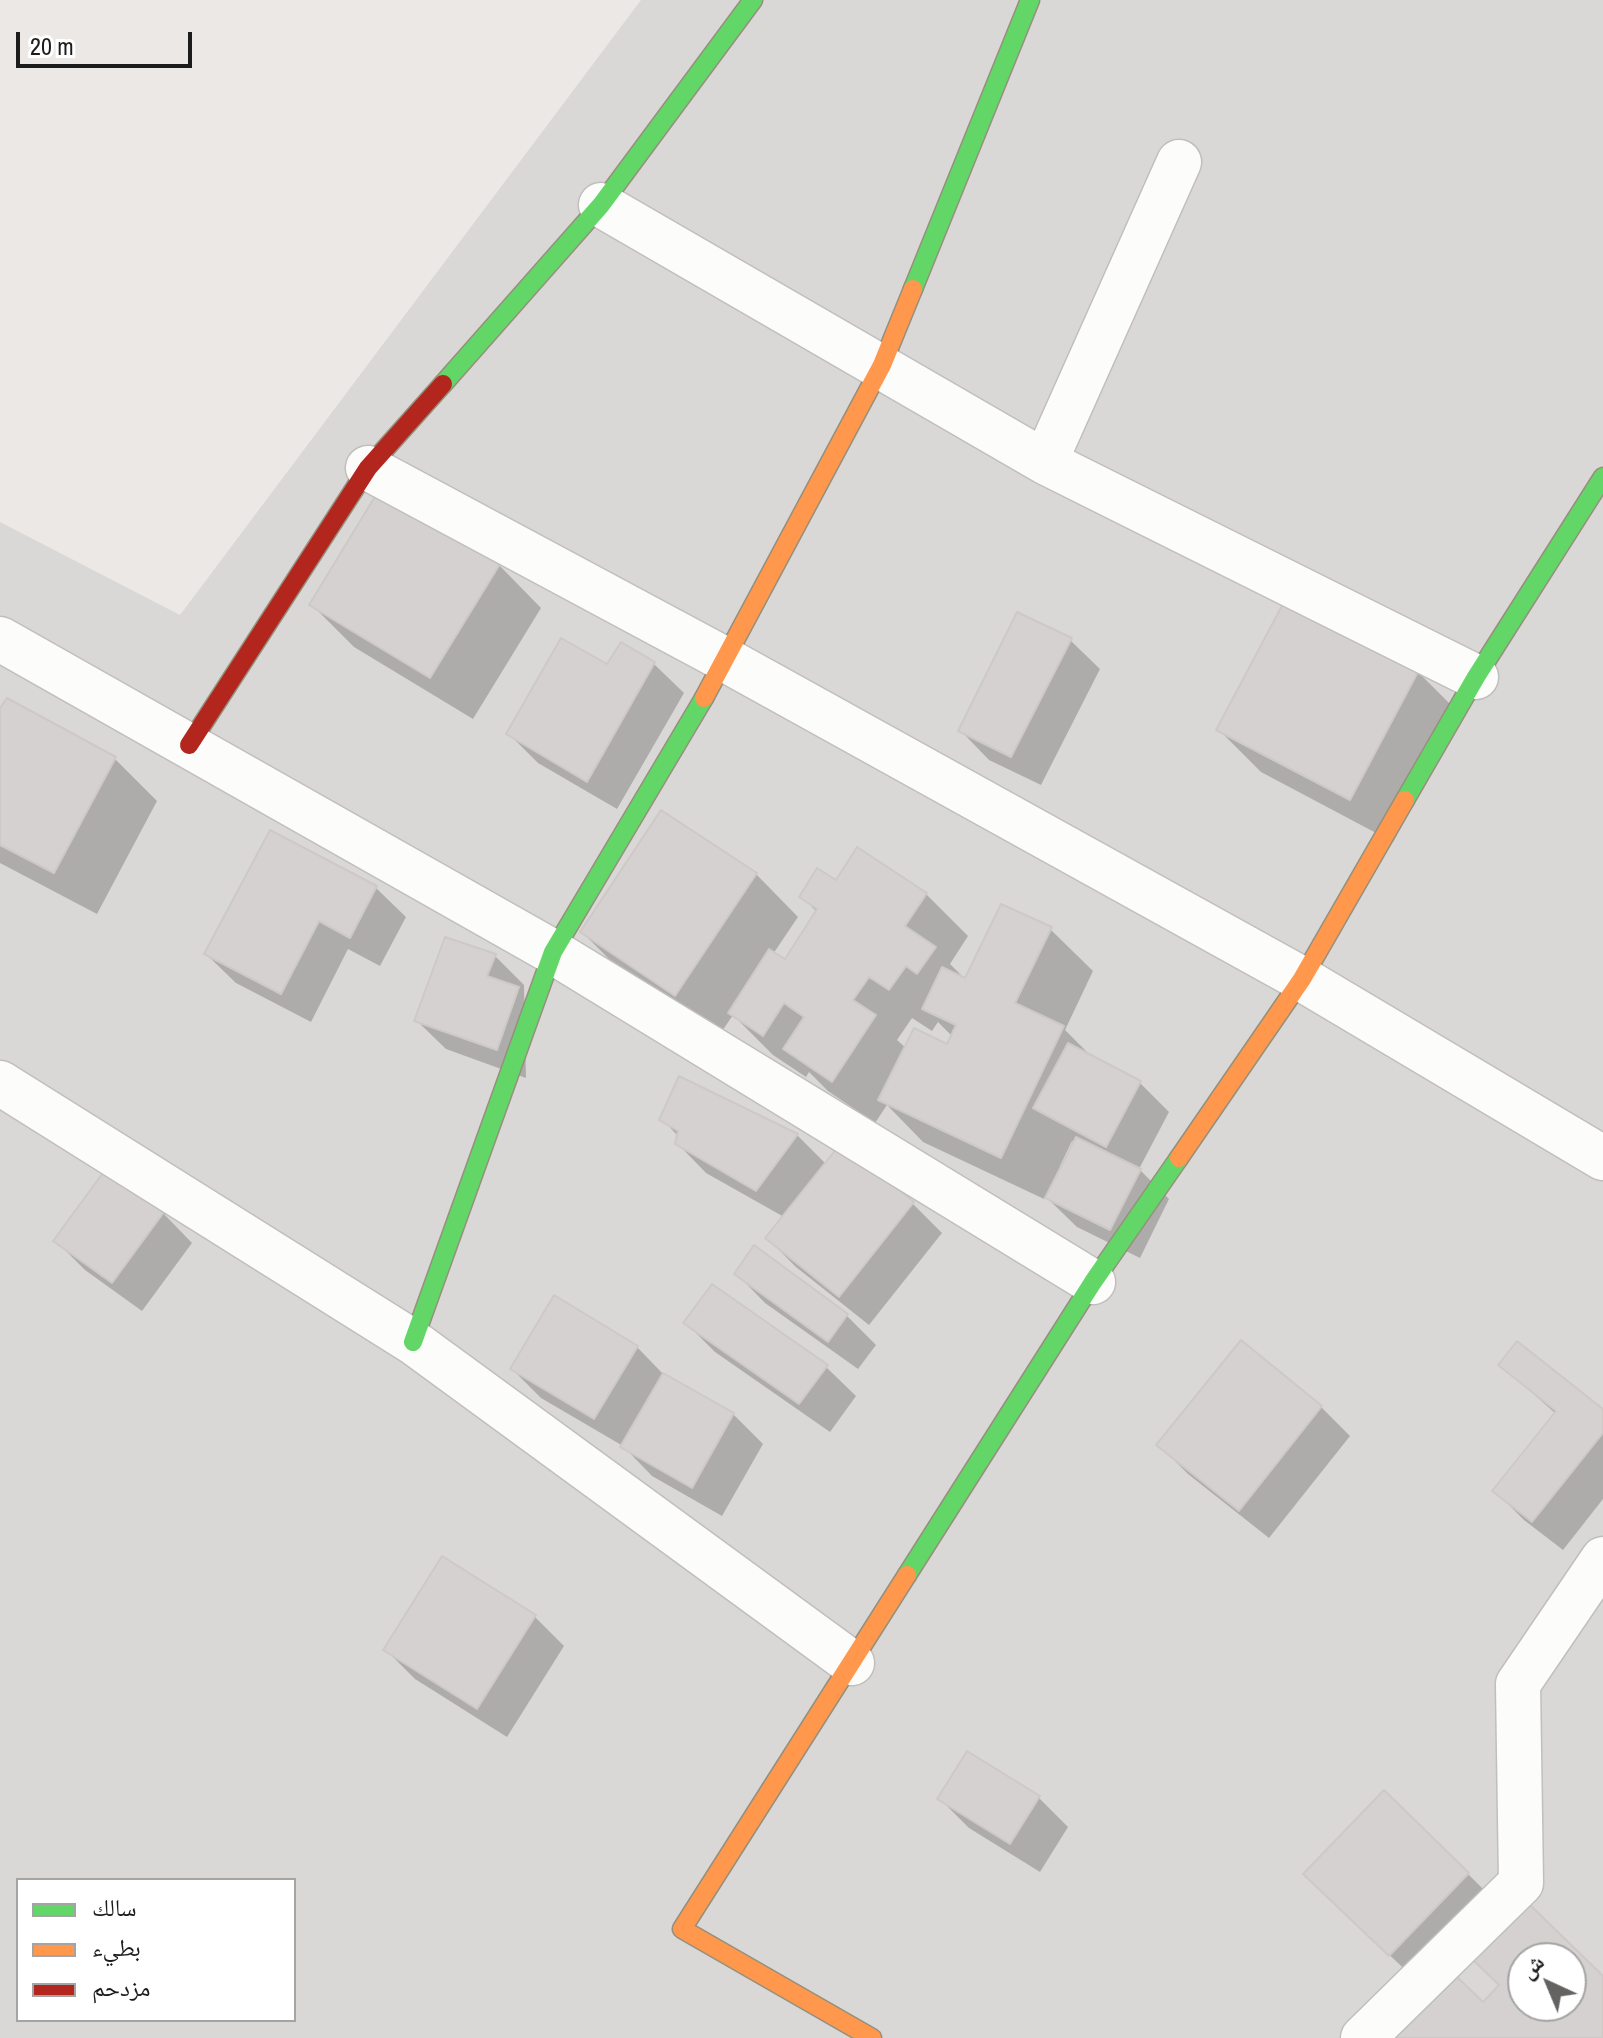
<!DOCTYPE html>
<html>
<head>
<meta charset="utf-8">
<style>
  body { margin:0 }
  #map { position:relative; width:1603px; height:2038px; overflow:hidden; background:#ebe8e5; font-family:"Archivo Narrow","Noto Naskh Arabic",sans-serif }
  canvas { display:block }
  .legend { position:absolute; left:16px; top:1878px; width:280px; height:144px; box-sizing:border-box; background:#fff; border:2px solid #a4a4a4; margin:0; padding:10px 14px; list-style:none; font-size:24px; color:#1c1c1c }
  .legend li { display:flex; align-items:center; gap:16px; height:40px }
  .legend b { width:40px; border:2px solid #a4a4a4 }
  .north { position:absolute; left:1507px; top:1942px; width:80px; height:80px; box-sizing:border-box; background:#fff; border:2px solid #a4a4a4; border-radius:50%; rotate:316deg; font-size:22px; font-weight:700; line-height:32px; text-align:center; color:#1c1c1c }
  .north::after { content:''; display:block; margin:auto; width:28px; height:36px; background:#646362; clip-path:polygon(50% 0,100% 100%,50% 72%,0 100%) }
  .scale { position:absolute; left:16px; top:32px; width:176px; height:36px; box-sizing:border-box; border:4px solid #1c1c1c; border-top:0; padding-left:10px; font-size:24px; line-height:28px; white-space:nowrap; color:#1c1c1c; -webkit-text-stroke:6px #fff; paint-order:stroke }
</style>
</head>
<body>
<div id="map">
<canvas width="1603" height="2038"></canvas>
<ul class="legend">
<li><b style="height:10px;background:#63d668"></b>سالك</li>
<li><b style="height:10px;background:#ff974d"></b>بطيء</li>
<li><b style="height:10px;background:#b3261e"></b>مزدحم</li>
</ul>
<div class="north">ش</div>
<div class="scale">20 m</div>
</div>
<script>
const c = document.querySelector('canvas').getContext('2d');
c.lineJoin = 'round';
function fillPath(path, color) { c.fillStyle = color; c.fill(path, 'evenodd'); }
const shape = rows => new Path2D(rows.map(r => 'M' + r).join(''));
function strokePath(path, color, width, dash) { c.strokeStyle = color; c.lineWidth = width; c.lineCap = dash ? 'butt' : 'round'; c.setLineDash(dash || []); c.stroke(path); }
const residential = shape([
  [641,0,1603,0,1603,2038,0,2038,0,522,180,615],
  [18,1880,294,1880,294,2020,18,2020],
  [1523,1958,1571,1958,1571,2006,1523,2006]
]);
const shadow = shape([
  [499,565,541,608,473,719,354,647,312,605],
  [1070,640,1100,669,1041,785,989,760,960,730],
  [621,644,654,664,684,693,617,809,538,763,509,734,608,667],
  [1418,672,1460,714,1393,842,1261,772,1219,730],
  [0,711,114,758,157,801,97,914,0,863],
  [270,832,376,888,406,917,380,966,348,949,311,1022,236,983,206,954],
  [756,874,798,917,773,954,785,962,817,912,801,896,836,883,926,894,968,936,950,964,966,980,1050,929,1093,971,1065,1030,1093,1058,1140,1083,1169,1112,1139,1169,1169,1199,1140,1258,1077,1227,1045,1196,1044,1199,923,1142,887,1105,875,1123,828,1091,809,1072,806,1077,773,1055,733,1015,718,1037,625,975,582,932],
  [912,1018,932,1031,938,1022,953,1037,948,1047,906,1048,897,1040],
  [1072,1141,1076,1142,1063,1168,1060,1166],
  [495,956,524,985,526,1078,446,1049,416,1020],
  [662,1119,797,1135,826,1164,841,1145,913,1204,942,1233,869,1325,796,1267,767,1238,784,1217,706,1173,677,1143,678,1136],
  [163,1213,192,1243,142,1311,85,1270,56,1241],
  [736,1273,847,1316,876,1345,858,1369,765,1303],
  [686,1323,826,1367,856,1396,830,1432,715,1352],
  [637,1347,666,1377,733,1414,763,1444,722,1516,652,1476,623,1446,541,1398,512,1369],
  [1501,1365,1603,1412,1603,1499,1563,1550,1524,1520,1495,1491,1556,1414],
  [1321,1407,1350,1436,1269,1538,1188,1474,1159,1445],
  [443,1559,535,1617,564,1646,507,1737,415,1679,386,1650],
  [1039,1798,1068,1827,1040,1872,969,1828,940,1799],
  [1468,1874,1497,1903,1419,1983,1335,1903]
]);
const building = shape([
  [379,490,500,564,430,678,309,605,379,490],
  [1285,600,1419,670,1350,800,1216,730,1285,600],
  [1017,612,1072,638,1011,757,958,731,1017,612],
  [561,638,607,664,621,642,655,662,587,782,506,734,561,638],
  [7,698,116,757,54,873,0,845,0,708,7,698],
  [661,810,757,873,675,996,580,932,661,810],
  [270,830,377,886,350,938,319,921,281,994,204,954,270,830],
  [857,847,927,893,905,926,936,947,917,974,906,966,889,990,869,977,853,1000,876,1015,832,1082,783,1049,804,1017,784,1003,763,1036,728,1013,769,949,785,959,817,909,799,897,817,868,836,880,857,847],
  [1001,904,1052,927,1015,1003,1064,1026,1001,1158,878,1100,914,1028,947,1044,956,1025,922,1009,942,967,965,978,1001,904],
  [445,937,496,954,487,976,519,987,497,1050,414,1021,445,937],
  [1068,1043,1141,1081,1106,1147,1033,1108,1068,1043],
  [679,1076,798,1134,756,1191,675,1144,678,1131,659,1120,679,1076],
  [1076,1137,1141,1169,1110,1230,1045,1198,1076,1137],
  [841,1143,914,1202,839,1297,765,1238,841,1143],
  [105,1170,164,1212,112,1283,53,1241,105,1170],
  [754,1245,848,1314,828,1342,734,1274,754,1245],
  [712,1284,828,1365,799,1404,683,1323,712,1284],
  [554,1295,638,1346,594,1419,510,1369,554,1295],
  [1241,1340,1322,1406,1239,1511,1156,1445,1241,1340],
  [1517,1341,1603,1409,1603,1433,1532,1522,1492,1491,1556,1411,1498,1365,1517,1341],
  [663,1373,734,1413,692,1488,620,1447,663,1373],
  [442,1556,536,1615,477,1709,383,1650,442,1556],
  [967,1751,1040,1796,1010,1844,937,1799,967,1751],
  [1384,1790,1469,1873,1389,1956,1303,1874,1384,1790],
  [1525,1900,1603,1976,1603,2038,1389,2038,1452,1972,1483,2002,1499,1985,1470,1957,1525,1900],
  [1523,1958,1571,1958,1571,2006,1523,2006,1523,1958]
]);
const street = shape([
  [601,205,1045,462,1476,677],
  [1045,462,1179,162],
  [368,468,726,660,1302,979,1603,1158],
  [0,639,553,952,1093,1282],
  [0,1083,413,1342,852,1663],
  [1363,2038,1521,1883,1518,1684,1603,1559]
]);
const fast = shape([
  [913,289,1030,0],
  [443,384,601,205,753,0],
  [1405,800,1476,677,1603,477],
  [413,1342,553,952,704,698],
  [907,1575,1093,1282,1179,1158]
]);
const slow = shape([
  [704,698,882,365,913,289],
  [1179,1158,1302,979,1405,800],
  [872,2038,682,1929,907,1575]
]);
const jam = shape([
  [189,745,368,468,443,384]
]);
fillPath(residential, '#dad8d6');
fillPath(shadow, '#0003');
fillPath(building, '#d5d1d0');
strokePath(building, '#cec9c6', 2);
strokePath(street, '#c0bfbd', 47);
strokePath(fast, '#95907d', 21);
strokePath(slow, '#95907d', 21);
strokePath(jam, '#95907d', 21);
strokePath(street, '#fcfcfb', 44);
strokePath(fast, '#63d668', 18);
strokePath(slow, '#ff974d', 18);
strokePath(jam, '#b3261e', 18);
</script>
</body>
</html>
